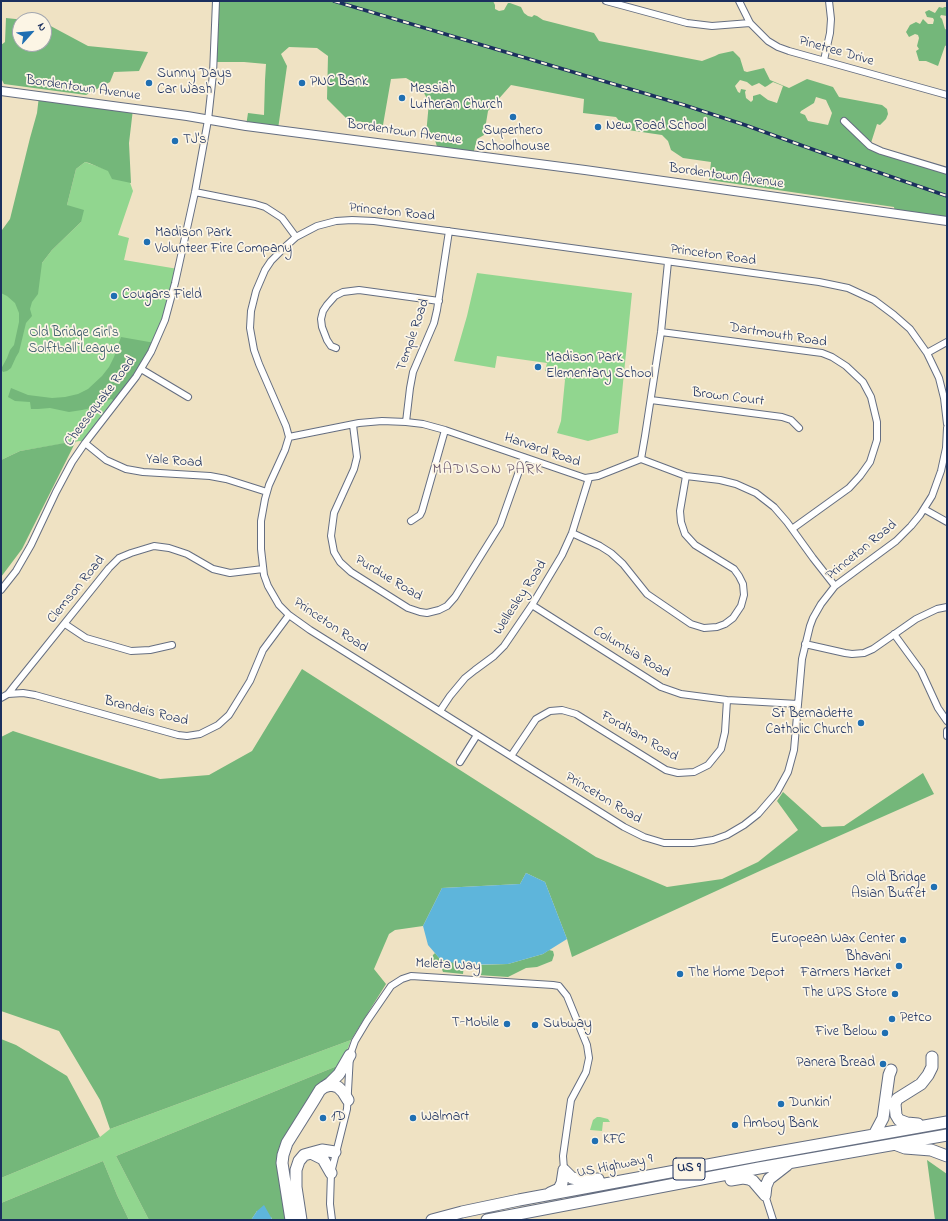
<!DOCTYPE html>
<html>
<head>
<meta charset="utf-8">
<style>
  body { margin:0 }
  #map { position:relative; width:948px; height:1221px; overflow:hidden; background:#efe2c3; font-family:"Indie Flower",sans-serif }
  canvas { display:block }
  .frame { position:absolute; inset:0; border:2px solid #1b2f5e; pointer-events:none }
  .north { position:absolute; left:12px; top:12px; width:40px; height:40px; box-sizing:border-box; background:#fcf5e5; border:1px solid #a2a6af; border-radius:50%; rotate:63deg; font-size:11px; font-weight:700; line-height:16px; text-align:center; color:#1b2f5e }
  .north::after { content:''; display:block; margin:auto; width:14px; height:18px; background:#1f6fb2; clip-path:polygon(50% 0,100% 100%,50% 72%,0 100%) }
</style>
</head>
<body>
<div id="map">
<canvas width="948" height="1221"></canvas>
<div class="frame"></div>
<div class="north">N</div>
</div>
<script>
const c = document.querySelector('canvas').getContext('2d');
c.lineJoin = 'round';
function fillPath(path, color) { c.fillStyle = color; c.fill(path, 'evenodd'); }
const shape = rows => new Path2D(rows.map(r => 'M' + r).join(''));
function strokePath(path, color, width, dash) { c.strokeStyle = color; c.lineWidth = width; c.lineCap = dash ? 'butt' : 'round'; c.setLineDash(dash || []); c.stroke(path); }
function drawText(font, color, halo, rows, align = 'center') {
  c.font = font + ' "Indie Flower",sans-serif'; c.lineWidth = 3.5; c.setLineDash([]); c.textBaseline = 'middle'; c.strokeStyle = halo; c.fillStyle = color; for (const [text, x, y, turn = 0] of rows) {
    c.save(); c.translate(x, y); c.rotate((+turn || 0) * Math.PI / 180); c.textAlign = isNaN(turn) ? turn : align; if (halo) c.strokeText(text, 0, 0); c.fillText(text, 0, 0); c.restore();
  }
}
const green = shape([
  [85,162,128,177,133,191,118,235,129,238,124,260,178,269,155,343,85,443,80,441,20,451,1,460,1,282,42,263,52,250,81,222,67,205,76,169],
  [477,273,632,293,618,433,588,441,557,433,561,421,565,380,561,374,545,371,547,363,497,356,495,368,454,361,467,316],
  [351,1040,342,1064,116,1156,149,1220,129,1220,117,1195,103,1161,1,1203,1,1178,100,1137,110,1129],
  [600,1117,608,1119,610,1122,603,1122,602,1131,590,1130,593,1120,597,1117]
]);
const forest = shape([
  [216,1,493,1,495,5,495,9,499,11,504,10,508,3,510,3,521,7,524,13,528,16,532,17,534,15,537,16,543,20,594,33,599,41,702,61,715,56,719,54,733,51,740,58,744,71,747,72,764,68,770,80,789,88,807,79,833,87,839,97,882,105,887,109,888,114,886,119,880,125,877,124,870,146,947,171,947,221,895,213,894,207,709,180,711,162,683,158,671,150,668,141,662,135,628,130,621,123,616,117,583,113,584,99,511,85,488,111,484,135,477,139,473,155,438,150,435,140,426,135,429,102,420,86,406,78,391,79,383,125,348,120,327,99,328,56,317,48,289,47,281,54,287,66,278,129,246,126,248,113,264,115,265,80,266,64,244,62,213,62],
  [740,80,747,82,752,86,759,83,765,87,767,86,773,82,783,86,777,103,768,100,760,94,753,96,753,100,751,102,746,98,745,92,746,90,741,89,740,93,738,92,735,86],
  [816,97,826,100,832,113,828,125,808,121,805,115,800,113,801,111,814,103],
  [939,7,943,8,944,7,947,7,947,16,941,15,940,17,942,19,945,29,947,30,947,45,945,46,938,66,926,61,919,61,916,51,919,49,917,46,919,38,918,35,915,34,909,37,906,32,910,25,916,22,920,24,923,19,928,24,933,24,934,20,933,18,927,17,925,12,929,10,935,13],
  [6,18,25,20,20,20,20,44,44,44,45,23,88,46,148,52,139,71,114,72,110,82,86,95,4,84,1,78,1,45,5,42],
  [39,96,133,109,129,143,131,183,112,179,108,171,89,163,85,162,76,169,67,205,84,210,81,222,52,250,42,263,38,294,32,302,30,309,32,316,26,323,19,352,16,357,11,368,7,371,3,372,1,369,7,358,10,350,14,345,19,322,19,313,15,303,7,296,1,293,1,236,2,230,10,219,30,138,37,113],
  [121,337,155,343,118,402,111,399,96,407,82,410,69,412,50,408,38,409,31,409,30,402,15,401,8,397,11,388,28,395,52,398,65,397,78,394,88,389,102,376,109,367,114,357],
  [76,441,22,549,1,577,1,460,20,451],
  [302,669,596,857,667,887,722,879,758,862,798,830,777,801,783,792,822,827,844,826,923,773,934,794,762,870,572,957,567,939,545,882,526,873,520,884,442,888,423,926,395,930,389,934,374,969,386,984,351,1040,110,1129,100,1100,59,1031,1,1011,1,737,13,731,160,779,209,775,252,751],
  [549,950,553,951,554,955,552,961,537,967,526,968,508,977,478,975,478,965,508,964,543,954],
  [435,953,440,959,464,965,463,974,443,972,440,964,432,961,433,955],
  [1,1039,16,1045,67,1076,100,1137,1,1178],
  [342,1064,338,1074,309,1097,279,1151,289,1220,272,1220,272,1218,257,1211,251,1220,149,1220,116,1156],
  [927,1160,947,1174,947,1220,935,1220],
  [103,1161,117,1195,129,1220,1,1220,1,1203]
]);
const water = shape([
  [526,873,545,882,567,939,543,954,508,964,461,965,440,959,428,945,423,926,442,888,520,884],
  [264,1205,272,1219,272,1220,251,1220,257,1211]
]);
const minor = shape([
  [606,1,687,23,712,26,750,23],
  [739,1,750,23,768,41,778,47,789,51,947,95],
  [824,60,830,33,831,19,829,1],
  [844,121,870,146,881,151,947,171],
  [195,192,255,204,265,207,282,218,296,237],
  [661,332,822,353,832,357,846,366,863,382,871,397,877,422,877,440,870,462,860,476,849,488,792,529],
  [336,348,331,346,327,340,322,327,321,319,323,311,327,305,335,296,343,292,359,290,439,301],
  [927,353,947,342],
  [141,369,188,397],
  [651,400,782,417,791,420,799,428],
  [406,422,410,388,413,372,434,323,437,310,449,231],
  [947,424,944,398,939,378,927,353,910,329,894,315,874,300,848,288,819,282,374,221,352,220,336,221,317,226,296,237,286,246,271,261,265,270,256,291,251,311,250,328,254,350,259,364,286,426,289,437,285,450,269,485,265,499,261,521,261,549,264,575,268,586,279,605,289,615,310,630,624,827,644,837,664,843,693,843,713,840,727,835,744,825,758,814,777,792,788,772,794,750,802,659,810,626,813,618,821,604,835,586,896,541,911,526,920,515,932,496,941,471,946,448,947,428],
  [353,425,357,457,354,469,334,513,331,536,334,552,340,562,351,572,408,608,420,612,427,613,439,610,447,606,455,597,500,525,524,457],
  [289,437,359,423,382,421,406,422,423,424,445,430,585,478,598,476,641,459,686,476,720,480,736,484,756,493,774,507,787,522,813,558,835,586],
  [85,443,106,460,126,469,143,472,210,476,226,479,267,492],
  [641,459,645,436,661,332,668,262],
  [924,509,947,522],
  [411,521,420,515,422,511,445,430],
  [572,533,600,546,611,553,623,564,647,594,691,624,704,628,717,627,725,624,733,618,741,606,744,595,743,584,739,576,734,569,695,545,685,534,681,522,680,511,686,476],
  [1,590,16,571,31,545,56,492,72,462,85,443,136,377,151,352,165,320,175,283,195,192,208,120,213,74,216,1],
  [532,605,661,687,681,694,727,700,798,704],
  [65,624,86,638,131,651,150,650,172,645],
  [894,634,921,671,938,708,947,721],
  [805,644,845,653,852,654,864,653,873,649,916,619,937,609,947,607],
  [8,694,23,693,35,695,178,735,187,736,200,734,218,725,229,715,250,681,263,650,289,615],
  [1,698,8,694,15,685,109,568,119,558,131,553,154,546,169,548,187,554,213,569,230,573,263,569],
  [440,711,450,696,465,678,475,670,494,656,504,646,532,605,562,555,572,533,589,478],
  [947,731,947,736],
  [511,756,536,719,550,711,562,710,576,714,666,770,678,773,694,772,708,765,721,749,725,732,727,700],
  [460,762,477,735],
  [765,1195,773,1220],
  [332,1220,330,1204,331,1173,347,1109,350,1055,355,1041,367,1021,391,986,402,979,411,976,553,985,559,986,567,996,587,1045,589,1058,586,1072,571,1100,563,1156,564,1170]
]);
const tertiary = shape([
  [1,91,187,116,246,126,585,170,947,221]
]);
const trunk = shape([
  [324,1087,330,1083,339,1074,350,1055],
  [918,1124,907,1123,899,1120,896,1115,895,1104,897,1099,921,1084,928,1075,932,1067,932,1057],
  [874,1135,883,1118,889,1075,891,1070],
  [897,1145,905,1148,931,1150,947,1156],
  [311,1153,323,1159,331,1173],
  [564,1170,572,1178,586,1181,598,1179],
  [731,1180,743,1178,749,1179,753,1181,765,1195],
  [550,1193,559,1189,562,1183,564,1170],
  [765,1195,766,1186,769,1179,787,1165],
  [291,1220,282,1163,283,1155,287,1143,314,1100,320,1090,324,1087,331,1085,338,1087,343,1092,348,1100],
  [301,1220,296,1187,296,1170,299,1161,304,1155,311,1153,322,1150,335,1152],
  [432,1220,462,1212,519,1200,767,1154,947,1122],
  [487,1220,759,1168,947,1135]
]);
const rail = shape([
  [334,1,684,105,745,125,831,156,947,196]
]);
const markers = [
  [149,83,4,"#1f6fb2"],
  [302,83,4,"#1f6fb2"],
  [402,98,4,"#1f6fb2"],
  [513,117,4,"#1f6fb2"],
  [598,127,4,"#1f6fb2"],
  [175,141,4,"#1f6fb2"],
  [147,242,4,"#1f6fb2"],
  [114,296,4,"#1f6fb2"],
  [538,367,4,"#1f6fb2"],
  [861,723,4,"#1f6fb2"],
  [934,887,4,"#1f6fb2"],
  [903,940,4,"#1f6fb2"],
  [899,966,4,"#1f6fb2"],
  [680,974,4,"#1f6fb2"],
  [895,994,4,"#1f6fb2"],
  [892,1019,4,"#1f6fb2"],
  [507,1024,4,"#1f6fb2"],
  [535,1025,4,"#1f6fb2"],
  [885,1033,4,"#1f6fb2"],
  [883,1064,4,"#1f6fb2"],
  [781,1104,4,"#1f6fb2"],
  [323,1118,4,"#1f6fb2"],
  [413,1118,4,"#1f6fb2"],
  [735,1125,4,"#1f6fb2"],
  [595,1141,4,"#1f6fb2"]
];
const shields = [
  [689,1169,32]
];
const shieldNames = [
  ["US 9",689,1169]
];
const streetNames = [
  ["Pinetree Drive",836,52,16],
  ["Bordentown Avenue",83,89,8],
  ["Bordentown Avenue",404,133,8],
  ["Bordentown Avenue",726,177,8],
  ["Princeton Road",392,213,6],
  ["Princeton Road",713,256,8],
  ["Temple Road",414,335,-71],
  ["Dartmouth Road",778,336,9],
  ["Brown Court",728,398,7],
  ["Cheesequake Road",101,402,-53],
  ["Harvard Road",542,451,19],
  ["Yale Road",174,462,4],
  ["Princeton Road",862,551,-39],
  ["Purdue Road",388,579,31],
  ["Clemson Road",77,590,-51],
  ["Wellesley Road",521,598,-57],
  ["Princeton Road",330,626,34],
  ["Columbia Road",631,653,31],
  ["Brandeis Road",146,712,14],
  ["Fordham Road",639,737,30],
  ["Princeton Road",603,799,31],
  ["Meleta Way",448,966,3],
  ["US Highway 9",615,1167,-11]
];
const poiNames = [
  ["Sunny Days",157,75],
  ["Car Wash",157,91],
  ["PNC Bank",310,83],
  ["Messiah",410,90],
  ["Lutheran Church",410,106],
  ["New Road School",606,127],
  ["Superhero",513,132,"center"],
  ["Schoolhouse",513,148,"center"],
  ["TJ's",183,141],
  ["Madison Park",155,234],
  ["Volunteer Fire Company",155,250],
  ["Cougars Field",122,296],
  ["Madison Park",546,359],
  ["Elementary School",546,375],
  ["St Bernadette",853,715,"right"],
  ["Catholic Church",853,731,"right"],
  ["Old Bridge",926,879,"right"],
  ["Asian Buffet",926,895,"right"],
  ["European Wax Center",895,940,"right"],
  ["Bhavani",891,958,"right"],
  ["Farmers Market",891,974,"right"],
  ["The Home Depot",688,974],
  ["The UPS Store",887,994,"right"],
  ["Petco",900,1019],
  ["T-Mobile",499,1024,"right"],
  ["Subway",543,1025],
  ["Five Below",877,1033,"right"],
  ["Panera Bread",875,1064,"right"],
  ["Dunkin'",789,1104],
  ["1D",331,1118],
  ["Walmart",421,1118],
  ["Amboy Bank",743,1125],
  ["KFC",603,1141]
];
const parkNames = [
  ["Old Bridge Girl's",74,334],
  ["Solftball League",74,350]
];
const neighbourhoodNames = [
  ["MADISON PARK",488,471]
];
fillPath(green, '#91d68f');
fillPath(forest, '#74b77a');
fillPath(water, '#5eb5db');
strokePath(minor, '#656e81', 8);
strokePath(tertiary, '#656e81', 10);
strokePath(trunk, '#656e81', 13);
strokePath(minor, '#fff', 6);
strokePath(tertiary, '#fff', 8);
strokePath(trunk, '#fff', 11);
strokePath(rail, '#1b2f5e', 3.5);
strokePath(rail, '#fcf5e5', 2, [6]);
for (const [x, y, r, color] of markers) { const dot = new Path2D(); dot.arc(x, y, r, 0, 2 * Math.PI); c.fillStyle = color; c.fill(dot); strokePath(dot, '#fcf5e5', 1.5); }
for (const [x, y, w] of shields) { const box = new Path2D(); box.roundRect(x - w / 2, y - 11, w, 22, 3); c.fillStyle = '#fcf5e5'; c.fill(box); strokePath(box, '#1b2f5e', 1); }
drawText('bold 13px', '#1b2f5e', null, shieldNames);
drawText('14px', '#1b2f5e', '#fcf5e5', streetNames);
drawText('14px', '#1b2f5e', '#fcf5e5', poiNames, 'left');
drawText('14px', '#38596a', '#fcf5e5', parkNames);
c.letterSpacing = '1px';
drawText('15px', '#68576e', '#fcf5e5', neighbourhoodNames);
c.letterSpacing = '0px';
</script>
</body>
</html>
